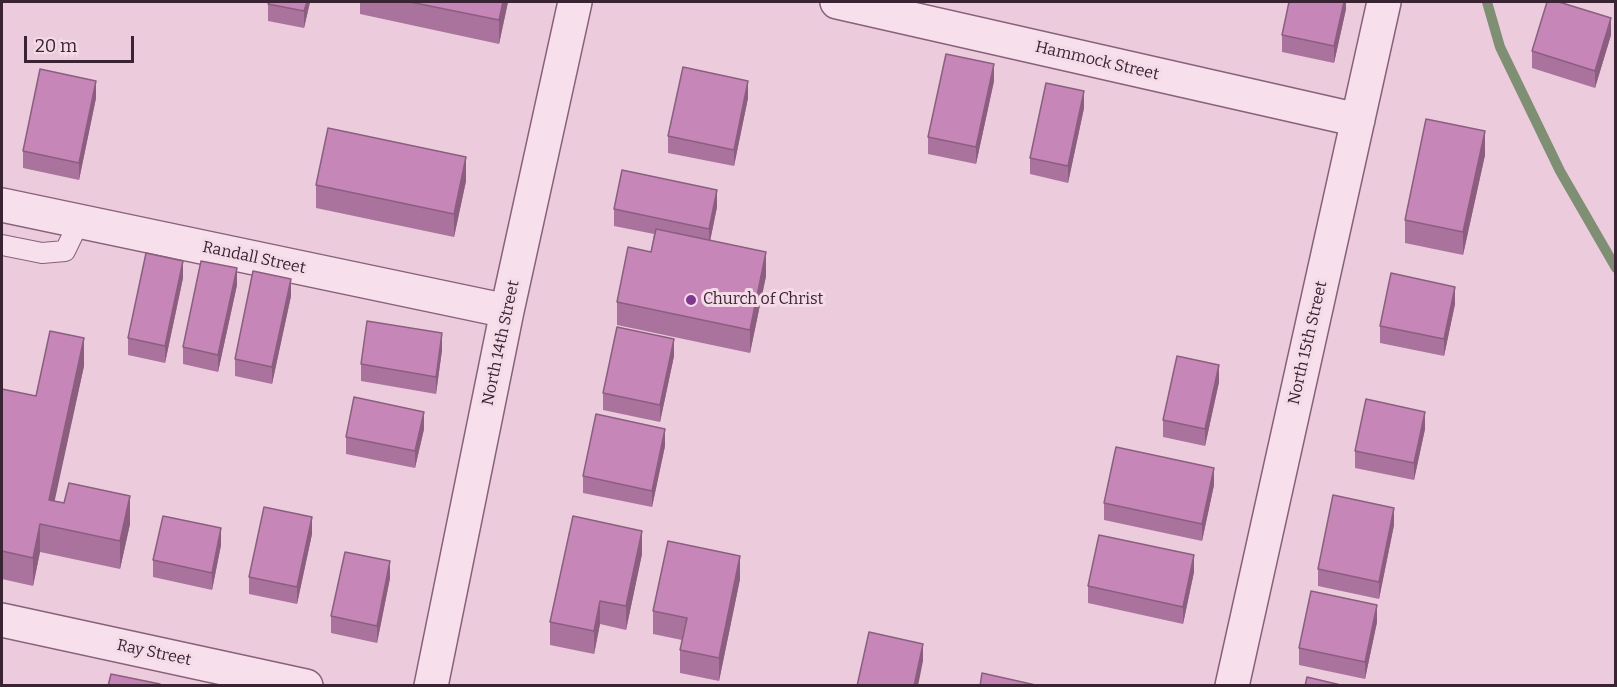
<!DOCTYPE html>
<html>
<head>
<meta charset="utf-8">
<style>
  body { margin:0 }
  #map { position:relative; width:1617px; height:687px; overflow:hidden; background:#ecccdc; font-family:Bitter,serif }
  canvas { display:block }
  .frame { position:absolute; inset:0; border:3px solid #3a2333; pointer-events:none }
  .scale { position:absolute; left:24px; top:36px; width:110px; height:27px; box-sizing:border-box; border:3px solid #3a2333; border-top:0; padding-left:8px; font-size:18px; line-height:21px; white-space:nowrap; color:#3a2333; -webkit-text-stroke:4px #f4dbe7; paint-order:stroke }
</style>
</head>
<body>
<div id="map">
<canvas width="1617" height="687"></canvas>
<div class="frame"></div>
<div class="scale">20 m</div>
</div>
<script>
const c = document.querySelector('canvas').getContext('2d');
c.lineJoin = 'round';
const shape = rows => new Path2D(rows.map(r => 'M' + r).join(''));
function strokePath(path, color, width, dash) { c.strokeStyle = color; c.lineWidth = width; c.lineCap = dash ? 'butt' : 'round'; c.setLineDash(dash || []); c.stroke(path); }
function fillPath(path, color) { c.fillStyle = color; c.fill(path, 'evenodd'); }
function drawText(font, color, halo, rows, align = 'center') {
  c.font = font + ' Bitter,serif'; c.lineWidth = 6; c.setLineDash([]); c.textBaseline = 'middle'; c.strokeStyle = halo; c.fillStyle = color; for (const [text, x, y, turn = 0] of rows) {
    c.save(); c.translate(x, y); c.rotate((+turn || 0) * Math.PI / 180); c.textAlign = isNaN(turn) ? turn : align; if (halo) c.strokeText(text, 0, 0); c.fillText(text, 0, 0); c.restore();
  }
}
const stream = shape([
  [1487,2,1500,47,1560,171,1616,268]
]);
const lane = shape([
  [2,245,42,253,65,251,79,222]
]);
const street = shape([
  [837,2,1358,120],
  [2,205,507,311],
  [2,620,306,686],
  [431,686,507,311,575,2],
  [1232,686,1384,2]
]);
const wall = shape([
  [310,2,304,28,268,21,268,4],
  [360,2,508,2,499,44,360,14],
  [1346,2,1346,9,1334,63,1282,52,1282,35],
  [1611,35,1595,88,1532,68,1532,51],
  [994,81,976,164,928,154,928,137],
  [96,98,79,180,23,168,23,151],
  [748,98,734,166,668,153,668,136],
  [1084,108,1068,183,1030,174,1030,158],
  [1485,155,1463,255,1405,243,1405,220],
  [466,181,454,237,316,208,316,185],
  [717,207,710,241,766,276,750,353,617,325,617,302,651,252,654,234,614,226,614,209],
  [183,278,165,363,128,355,128,338],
  [237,285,218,372,183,364,183,347],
  [291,296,272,384,235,376,235,359],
  [1455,304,1444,356,1380,343,1380,326],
  [442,350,436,394,361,381,361,364],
  [674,356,660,422,603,410,603,393],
  [84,366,54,501,130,524,120,569,40,552,33,586,2,579,2,389,36,396],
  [1219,382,1205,446,1163,437,1163,420],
  [424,429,415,468,346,454,346,437],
  [1425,429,1414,480,1355,468,1355,451],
  [665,446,652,507,583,493,583,476],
  [1214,485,1202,541,1104,520,1104,503],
  [1394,525,1379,599,1318,586,1318,569],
  [312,534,297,604,249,594,249,577],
  [221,545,212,590,153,577,153,560],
  [642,554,626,630,600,624,594,654,550,645,550,622],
  [1194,572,1183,624,1088,603,1088,586],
  [390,578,377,643,331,633,331,616],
  [740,579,719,681,680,673,680,650,682,640,653,634,653,611],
  [1377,622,1365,679,1299,665,1299,648]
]);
const shadedWall = shape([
  [307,2,310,2,304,28,304,11],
  [503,2,508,2,499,44,499,20],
  [1344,2,1346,2,1346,9,1334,63,1334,46],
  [1611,18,1611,35,1595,88,1595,71],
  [994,64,994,81,976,164,976,147],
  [96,81,96,98,79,180,79,163],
  [748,81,748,98,734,166,734,150],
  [1084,91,1084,108,1068,183,1068,166],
  [1485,131,1485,155,1463,255,1463,232],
  [466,157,466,181,454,237,454,214],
  [717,190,717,207,709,246,709,229],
  [766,252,766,276,750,353,750,330],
  [183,261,183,278,165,363,165,346],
  [237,268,237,285,218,372,218,355],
  [291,279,291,296,272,384,272,367],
  [1455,287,1455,304,1444,356,1444,339],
  [442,333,442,350,436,394,436,377],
  [84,338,84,366,49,527,49,500],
  [674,339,674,356,660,422,660,405],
  [1219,365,1219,382,1205,446,1205,429],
  [424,412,424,429,415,468,415,451],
  [1425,412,1425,429,1414,480,1414,463],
  [665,429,665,446,652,507,652,491],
  [1214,468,1214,485,1202,541,1202,524],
  [130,496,130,524,120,569,120,541],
  [1394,508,1394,525,1379,599,1379,582],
  [312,517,312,534,297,604,297,587],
  [40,524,40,552,33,586,33,558],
  [221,528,221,545,212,590,212,573],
  [642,531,642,554,626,630,626,606],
  [1194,555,1194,572,1183,624,1183,607],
  [740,556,740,579,719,681,719,658],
  [390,561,390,578,377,643,377,626],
  [600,601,600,624,594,654,594,631],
  [1377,605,1377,622,1365,679,1365,662],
  [923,644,923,661,918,686,914,686]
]);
const building = shape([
  [269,2,307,2,304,11,268,4,269,2],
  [410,2,503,2,499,20,410,2],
  [1289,2,1344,2,1334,46,1282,35,1289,2],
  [1547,2,1559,2,1611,18,1595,71,1532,51,1547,2],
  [946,54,994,64,976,147,928,137,946,54],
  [683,67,748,81,734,150,668,136,683,67],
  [40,69,96,81,79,163,23,151,40,69],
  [1046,83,1084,91,1068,166,1030,158,1046,83],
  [1426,119,1485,131,1463,232,1405,220,1426,119],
  [328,128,466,157,454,214,316,185,328,128],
  [622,170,717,190,709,229,614,209,622,170],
  [656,229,766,252,750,330,617,302,628,247,651,252,656,229],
  [146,253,183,261,165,346,128,338,146,253],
  [201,261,237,268,218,355,183,347,201,261],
  [253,271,291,279,272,367,235,359,253,271],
  [1391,273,1455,287,1444,339,1380,326,1391,273],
  [367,321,442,333,436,377,361,364,367,321],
  [617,327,674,339,660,405,603,393,617,327],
  [50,331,84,338,49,500,64,503,69,483,130,496,120,541,40,524,33,558,2,551,2,389,36,396,50,331],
  [1177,356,1219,365,1205,429,1163,420,1177,356],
  [354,397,424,412,415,451,346,437,354,397],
  [1366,399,1425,412,1414,463,1355,451,1366,399],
  [596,414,665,429,652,491,583,476,596,414],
  [1116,447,1214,468,1202,524,1104,503,1116,447],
  [1333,495,1394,508,1379,582,1318,569,1333,495],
  [264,507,312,517,297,587,249,577,264,507],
  [163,516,221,528,212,573,153,560,163,516],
  [573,516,642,531,626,606,600,601,594,631,550,622,573,516],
  [1099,535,1194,555,1183,607,1088,586,1099,535],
  [668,541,740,556,719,658,680,650,687,618,653,611,668,541],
  [345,552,390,561,377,626,331,616,345,552],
  [1311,591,1377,605,1365,662,1299,648,1311,591],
  [869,632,923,644,914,686,857,686,869,632],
  [982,673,1040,686,980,686,982,673],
  [111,674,160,684,160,686,108,686,111,674],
  [1307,677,1345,686,1305,686,1307,677]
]);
const markers = [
  [691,300,6,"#7f3791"]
];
const streetNames = [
  ["Hammock Street",1097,61,13],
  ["Randall Street",254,258,12],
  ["North 14th Street",501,343,-78],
  ["North 15th Street",1308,343,-77],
  ["Ray Street",154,653,12]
];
const poiNames = [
  ["Church of Christ",703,300]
];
strokePath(stream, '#7f8f73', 10);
strokePath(lane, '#87617a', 22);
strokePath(street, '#87617a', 36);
strokePath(lane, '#f7dfeb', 20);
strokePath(street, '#f7dfeb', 33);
fillPath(wall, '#aa739d');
fillPath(shadedWall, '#8b5e80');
fillPath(building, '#c686b7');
strokePath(building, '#8b5e80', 1.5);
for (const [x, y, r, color] of markers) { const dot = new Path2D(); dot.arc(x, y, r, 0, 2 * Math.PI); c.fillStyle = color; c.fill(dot); strokePath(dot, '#f4dbe7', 2); }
drawText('16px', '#3a2333', '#f4dbe7', streetNames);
drawText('16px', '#3a2333', '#f4dbe7', poiNames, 'left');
</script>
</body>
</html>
